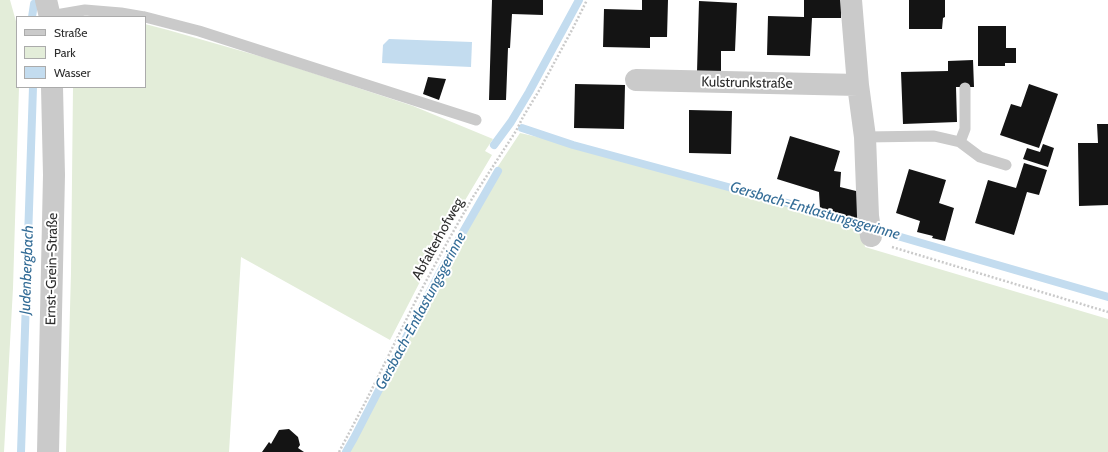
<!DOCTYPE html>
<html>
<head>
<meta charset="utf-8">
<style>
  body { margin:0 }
  #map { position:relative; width:1108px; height:452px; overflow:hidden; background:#fff; font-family:Cabin,sans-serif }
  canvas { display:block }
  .legend { position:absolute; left:16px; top:16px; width:130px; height:72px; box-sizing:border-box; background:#fff; border:1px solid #ababab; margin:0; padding:5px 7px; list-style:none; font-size:12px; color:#2d2d2d }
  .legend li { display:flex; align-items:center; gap:8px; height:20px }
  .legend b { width:20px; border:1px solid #ababab }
</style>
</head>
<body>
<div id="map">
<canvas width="1108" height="452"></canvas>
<ul class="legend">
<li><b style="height:5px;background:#cacaca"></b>Straße</li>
<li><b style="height:11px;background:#e3edd9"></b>Park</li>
<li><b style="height:11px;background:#c3dcef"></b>Wasser</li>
</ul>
</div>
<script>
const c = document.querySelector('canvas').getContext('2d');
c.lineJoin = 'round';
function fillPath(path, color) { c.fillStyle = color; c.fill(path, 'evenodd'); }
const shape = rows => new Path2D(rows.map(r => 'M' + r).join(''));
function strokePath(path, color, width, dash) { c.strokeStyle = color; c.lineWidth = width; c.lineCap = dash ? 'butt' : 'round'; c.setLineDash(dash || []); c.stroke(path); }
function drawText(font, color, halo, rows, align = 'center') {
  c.font = font + ' Cabin,sans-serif'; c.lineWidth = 4; c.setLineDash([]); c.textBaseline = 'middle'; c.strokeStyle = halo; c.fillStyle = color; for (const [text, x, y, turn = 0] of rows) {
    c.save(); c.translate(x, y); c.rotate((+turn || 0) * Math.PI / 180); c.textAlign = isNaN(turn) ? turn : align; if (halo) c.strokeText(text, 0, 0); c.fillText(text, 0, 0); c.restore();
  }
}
const green = shape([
  [0,0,10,0,17,25,17,87,19,87,13,288,4,452,0,452],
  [145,24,168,30,273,60,413,106,493,139,485,151,492,155,442,239,390,340,241,257,229,452,66,452,71,273,73,87,145,87],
  [520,133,573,145,861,223,865,247,1108,319,1108,452,346,452,354,438,389,369,487,183]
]);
const water = shape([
  [389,39,472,42,471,67,382,63,383,45]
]);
const stream = shape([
  [32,17,34,4],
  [522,128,573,145,861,223,880,231,1108,297],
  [494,145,511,122,529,92,579,0],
  [21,452,33,87],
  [346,452,354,438,440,272,498,171]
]);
const building = shape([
  [492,0,543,0,543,15,512,14,510,48,508,48,506,100,489,100],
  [642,0,668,0,667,37,650,37,650,48,603,47,604,9,642,10],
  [804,0,841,0,841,18,812,18,810,56,767,55,768,16,804,17],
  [909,0,945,0,945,17,943,18,942,29,909,29],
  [699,1,737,3,735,51,721,51,721,73,697,72],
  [978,26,1006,26,1006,48,1016,48,1016,63,1005,63,1005,66,978,66],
  [973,60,974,87,956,87,957,122,903,124,901,72,948,71,948,61],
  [428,77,446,79,439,100,423,94],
  [575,84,625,85,624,129,574,128],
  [1029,84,1058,94,1039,148,1000,135,1011,104,1021,107],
  [689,110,732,111,731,154,689,153],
  [1097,124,1108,124,1108,205,1079,206,1078,143,1098,143],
  [790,136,840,151,834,171,841,172,840,187,860,192,862,221,820,208,819,192,777,179],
  [1043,144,1054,148,1048,167,1023,159,1027,148,1040,152],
  [1024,163,1047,170,1039,195,1027,192,1014,235,975,223,988,180,1016,188],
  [909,169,946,180,939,203,954,208,945,241,932,238,933,236,917,232,920,221,896,213],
  [289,429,298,437,300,445,298,448,304,452,262,452,269,442,271,444,279,430]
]);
const path = shape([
  [892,247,1108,312],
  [339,452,367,399,418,296,449,239,473,197,516,131,523,117,540,89,573,28,587,0]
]);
const lane = shape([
  [50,16,85,10,121,13,144,17],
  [145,17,199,31,476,120],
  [865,137,934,136,960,142,980,157,1006,165],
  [960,142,965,129,965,88]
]);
const street = shape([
  [46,0,50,17],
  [851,0,858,85,865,137,868,216,871,236],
  [636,80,858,85],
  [48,452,54,175,52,87]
]);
const streetNames = [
  ["Kulstrunkstraße",747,83,1],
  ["Abfalterhofweg",438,239,-61],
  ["Ernst-Grein-Straße",52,269,-89]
];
const waterNames = [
  ["Gersbach-Entlastungsgerinne",815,211,16],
  ["Judenbergbach",27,270,-88],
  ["Gersbach-Entlastungsgerinne",421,311,-62]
];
fillPath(green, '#e3edd9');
fillPath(water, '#c3dcef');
strokePath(stream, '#c3dcef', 8);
fillPath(building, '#141414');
strokePath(path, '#cacaca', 2.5, [2, 2]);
strokePath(lane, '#cacaca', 11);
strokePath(street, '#cacaca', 22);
drawText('14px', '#2d2d2d', '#fff', streetNames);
drawText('italic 15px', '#346d97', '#fff', waterNames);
</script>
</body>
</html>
